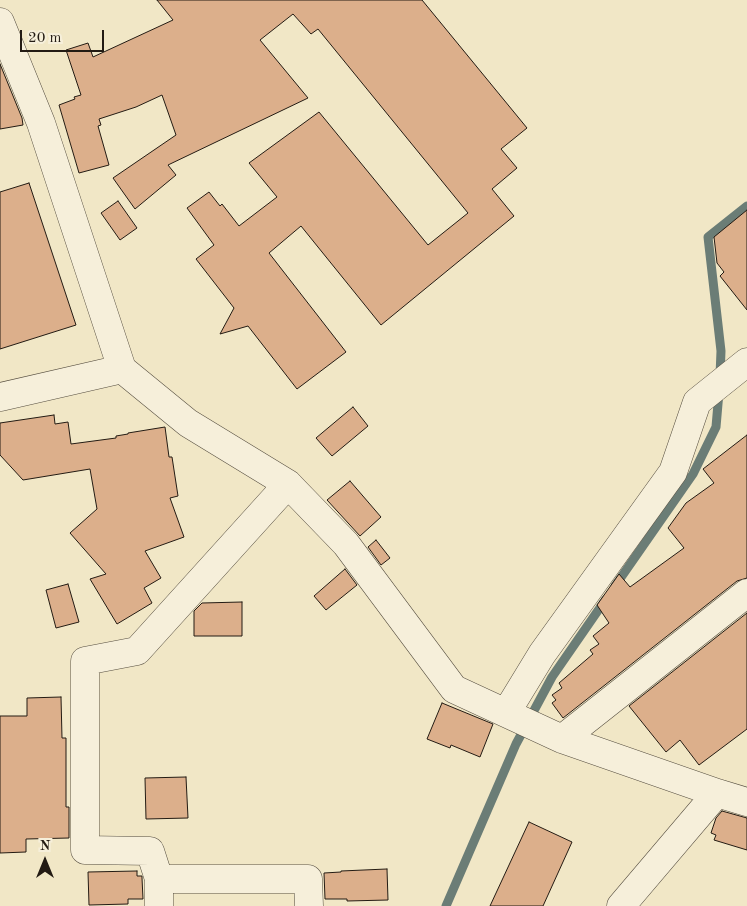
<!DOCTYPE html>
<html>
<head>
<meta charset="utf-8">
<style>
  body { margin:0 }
  #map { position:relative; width:747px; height:906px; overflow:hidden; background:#f1e7c6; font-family:"Old Standard TT",serif }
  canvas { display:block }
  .north { position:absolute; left:20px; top:836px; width:50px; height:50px; -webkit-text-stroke:4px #f6efda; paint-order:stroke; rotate:0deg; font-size:14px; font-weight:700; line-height:20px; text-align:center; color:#231b13 }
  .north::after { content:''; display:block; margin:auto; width:18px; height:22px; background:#231b13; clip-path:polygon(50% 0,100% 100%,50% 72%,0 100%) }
  .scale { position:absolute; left:20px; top:30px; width:84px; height:22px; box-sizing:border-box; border:2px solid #231b13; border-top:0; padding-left:6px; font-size:15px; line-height:18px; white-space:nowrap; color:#231b13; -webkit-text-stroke:4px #f6efda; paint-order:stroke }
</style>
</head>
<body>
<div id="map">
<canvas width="747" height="906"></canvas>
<div class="north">N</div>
<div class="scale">20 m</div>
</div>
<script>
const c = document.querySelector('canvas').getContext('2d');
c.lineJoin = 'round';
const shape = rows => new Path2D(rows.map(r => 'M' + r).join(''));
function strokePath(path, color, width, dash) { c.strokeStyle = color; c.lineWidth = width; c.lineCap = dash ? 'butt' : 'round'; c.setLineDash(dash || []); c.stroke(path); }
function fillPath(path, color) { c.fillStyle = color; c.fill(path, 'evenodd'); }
const stream = shape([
  [720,376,721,351,708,237,747,206],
  [615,586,693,474,716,427,719,392],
  [446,906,516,744,552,677,606,599]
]);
const building = shape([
  [157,0,422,0,527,128,501,149,517,168,492,189,514,216,381,325,301,226,269,253,346,352,297,389,248,326,220,334,234,308,196,259,214,245,187,208,209,192,220,206,222,204,239,226,277,197,249,163,319,112,428,245,468,213,318,29,311,34,293,14,260,40,308,98,168,165,176,175,135,209,113,178,176,135,162,95,136,107,99,119,101,125,98,126,109,165,79,173,59,105,75,99,74,97,81,95,66,50,88,43,93,57,173,20,157,0],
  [0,64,22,118,23,125,0,129,0,64],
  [29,183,76,325,0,349,0,192,29,183],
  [118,201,137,228,120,240,101,213,118,201],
  [747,210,747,310,720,276,724,272,717,263,714,237,747,210],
  [353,407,368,426,332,456,316,438,353,407],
  [54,415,55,424,68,422,71,444,116,438,116,436,128,434,128,433,165,427,169,457,172,457,178,496,170,498,184,537,145,551,161,578,144,588,152,603,117,624,90,579,106,574,70,533,97,509,90,469,23,480,0,455,0,423,54,415],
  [747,435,747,578,737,581,563,718,552,703,556,700,552,695,562,688,559,683,593,654,590,650,599,644,593,636,609,623,597,605,619,574,630,587,684,548,668,528,686,503,714,483,703,469,747,435],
  [350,481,381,517,360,536,327,500,350,481],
  [376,540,390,558,381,565,368,547,376,540],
  [345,569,357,585,326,610,314,596,345,569],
  [68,584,79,622,56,628,46,590,68,584],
  [242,602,242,636,194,636,194,611,202,603,242,602],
  [747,613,747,729,699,765,680,740,666,752,629,706,747,613],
  [61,697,62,738,66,738,66,807,69,807,69,838,26,839,26,852,0,853,0,716,27,716,27,698,61,697],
  [442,703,493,724,480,757,451,745,450,748,427,739,442,703],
  [186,777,188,818,146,819,145,778,186,777],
  [722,811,747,818,747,850,714,840,716,835,711,833,716,818,722,811],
  [529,822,572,842,543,906,490,906,529,822],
  [387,869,388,900,347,901,347,899,325,899,324,873,341,872,341,871,387,869],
  [137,871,137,876,142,876,142,878,143,899,128,899,128,904,89,905,88,872,137,871]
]);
const minor = shape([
  [0,22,41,123,122,369,188,423,288,484,346,544,454,689,562,739,717,793,747,802],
  [0,397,122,369],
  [506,713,542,654,673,472,697,402,747,362],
  [562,739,747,593],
  [159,879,308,879,309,906],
  [159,906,159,879,150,851,85,850,85,661,137,651,288,484],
  [621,906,717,793]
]);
strokePath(stream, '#6b7d76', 9);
fillPath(building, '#dcaf8b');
strokePath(building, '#231b13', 1);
strokePath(minor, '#564e40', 29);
strokePath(minor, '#f6efda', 28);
</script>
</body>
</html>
